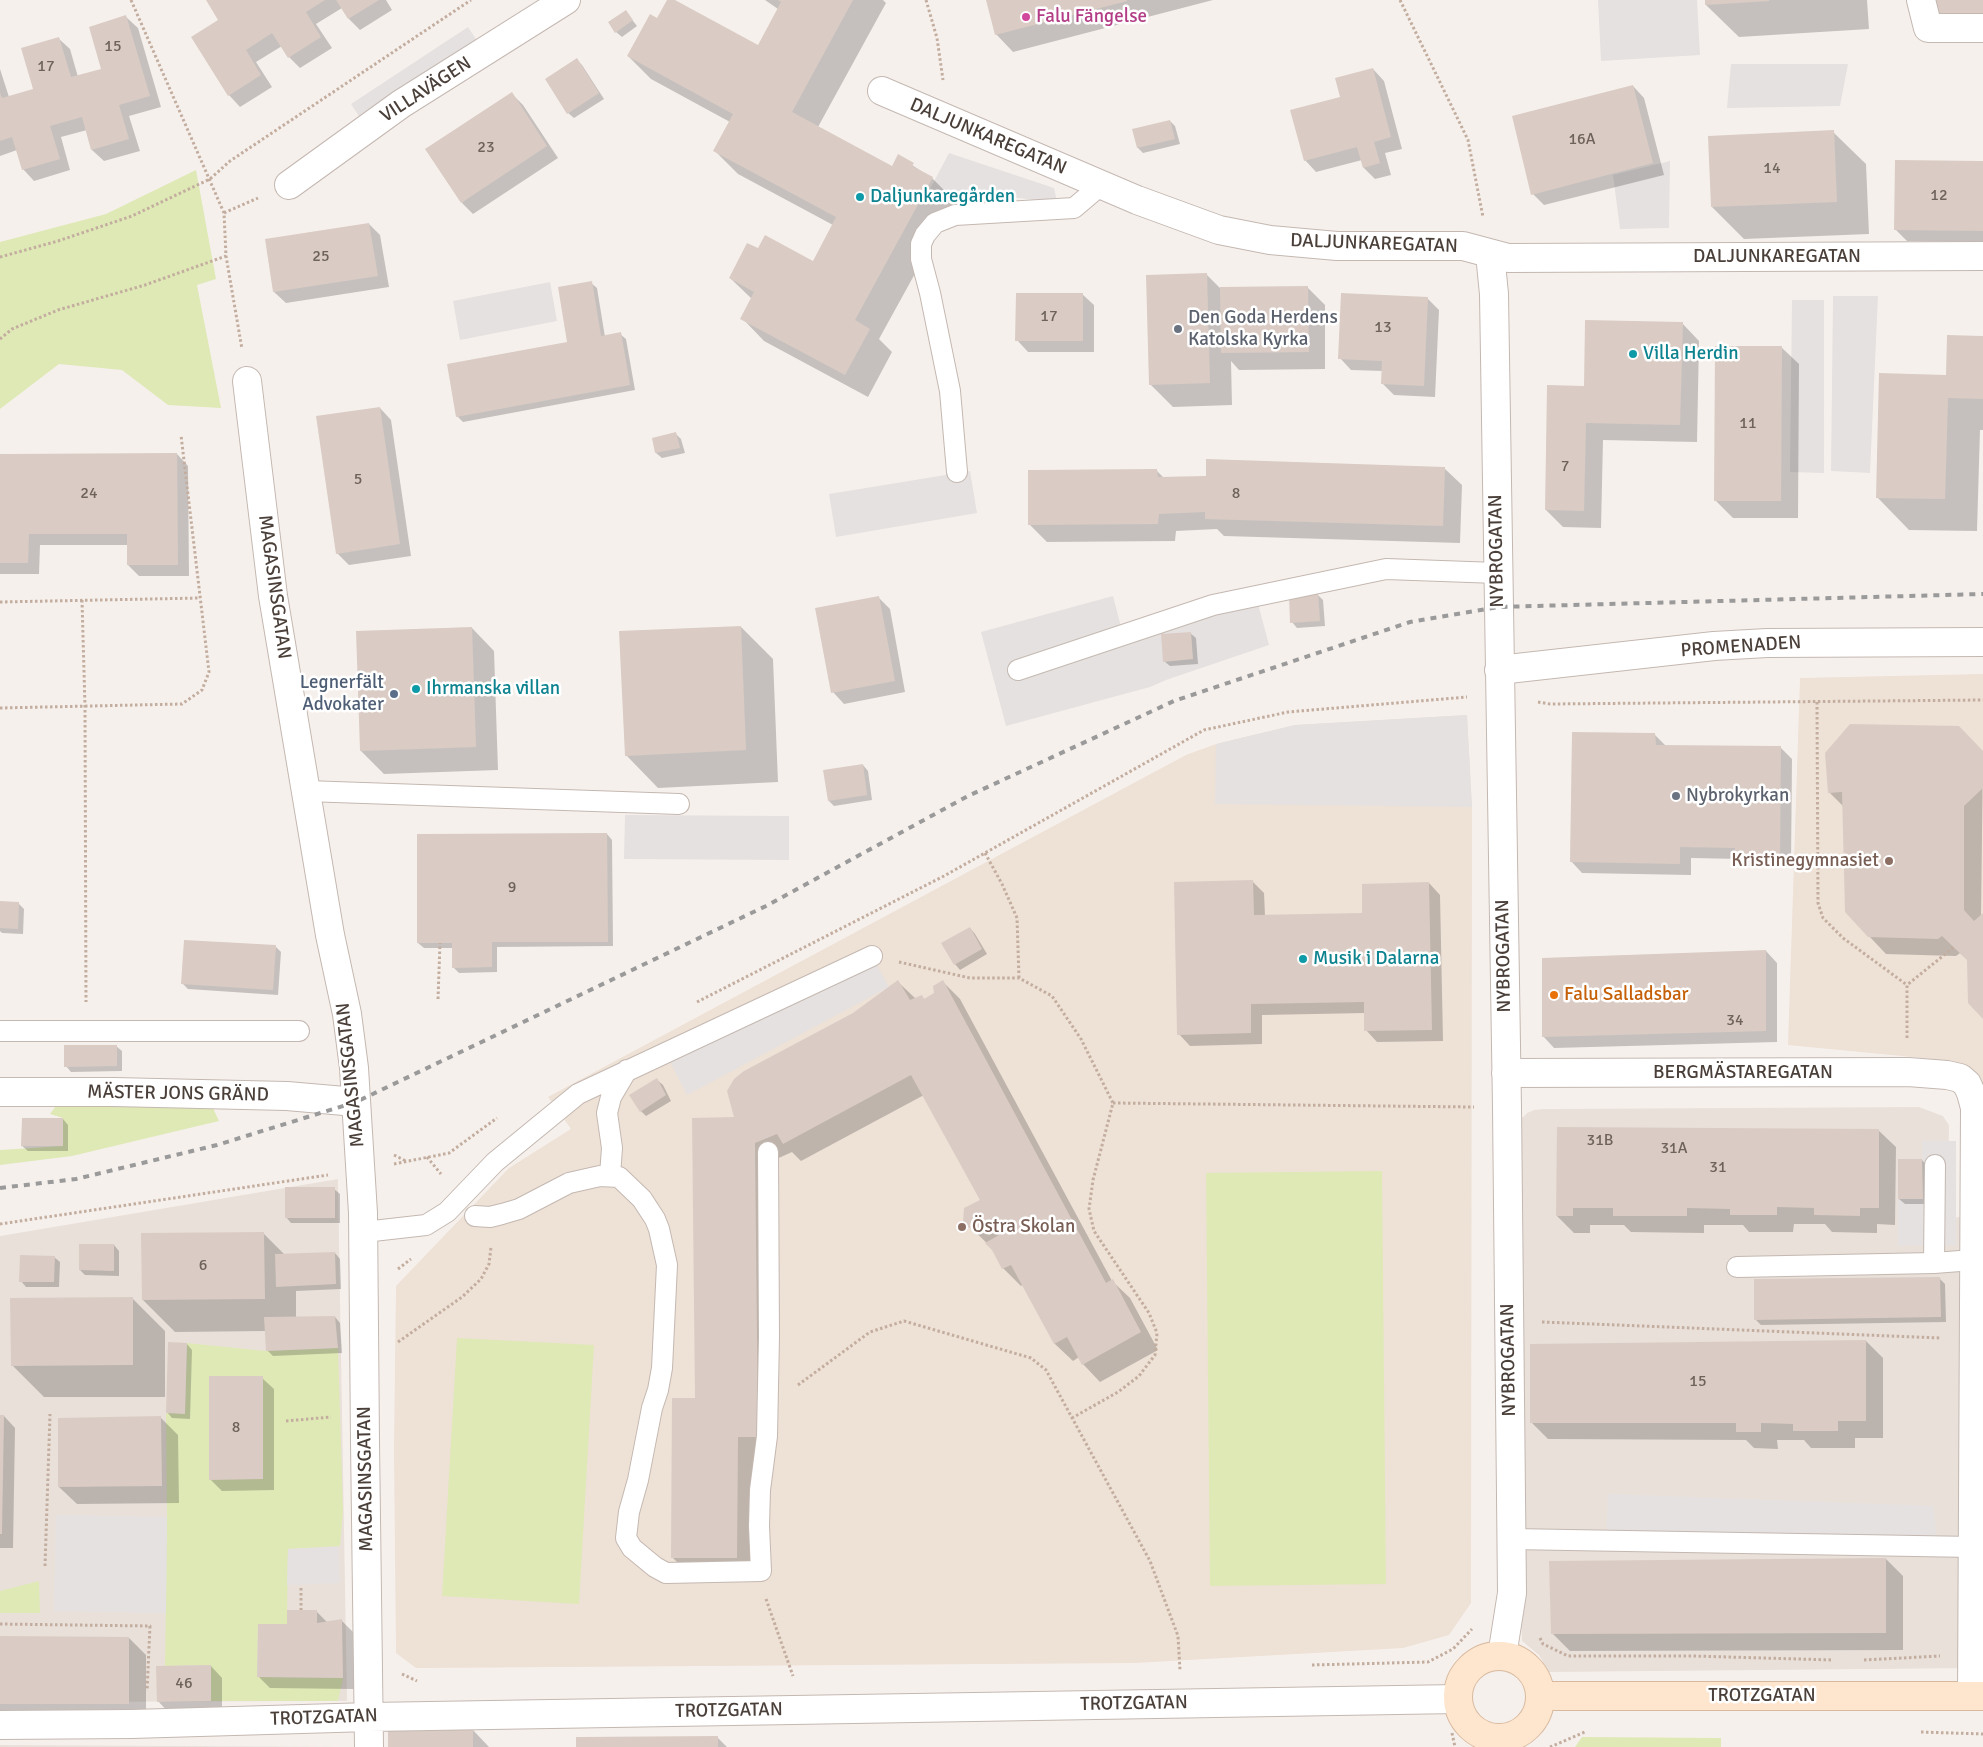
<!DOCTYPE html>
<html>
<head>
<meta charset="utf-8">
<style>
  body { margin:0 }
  canvas { display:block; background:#f6f0ec }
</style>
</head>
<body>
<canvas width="1983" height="1747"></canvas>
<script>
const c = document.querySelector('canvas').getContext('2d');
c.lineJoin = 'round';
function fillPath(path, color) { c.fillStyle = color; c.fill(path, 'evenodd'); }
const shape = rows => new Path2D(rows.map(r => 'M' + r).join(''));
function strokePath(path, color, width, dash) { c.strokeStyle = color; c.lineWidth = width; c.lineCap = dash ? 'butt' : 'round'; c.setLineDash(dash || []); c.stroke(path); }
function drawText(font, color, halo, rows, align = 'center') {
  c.font = font + ' Signika,sans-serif'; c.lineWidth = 5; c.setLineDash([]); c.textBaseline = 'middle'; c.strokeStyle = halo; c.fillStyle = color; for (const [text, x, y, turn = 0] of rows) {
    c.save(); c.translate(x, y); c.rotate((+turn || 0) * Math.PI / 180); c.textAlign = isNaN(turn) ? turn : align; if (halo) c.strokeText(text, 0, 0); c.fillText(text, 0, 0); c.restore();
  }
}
const residential = shape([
  [1919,1107,1943,1116,1949,1125,1948,1217,1983,1218,1983,1668,1549,1672,1539,1655,1522,1641,1509,1321,1520,1120,1527,1113,1534,1110,1544,1109],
  [338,1179,347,1701,0,1702,0,1236],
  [0,1745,350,1747,0,1747]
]);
const education = shape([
  [1983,674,1983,1097,1976,1080,1954,1061,1788,1045,1800,678],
  [1467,715,1472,807,1471,1603,1449,1635,1403,1648,1135,1663,416,1668,396,1653,394,1449,396,1286,509,1168,571,1129,548,1097,1186,755,1216,744,1295,725]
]);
const green = shape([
  [196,170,216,279,197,285,221,408,168,405,122,370,59,364,0,409,0,242,106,214],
  [66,1092,212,1106,219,1121,72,1156,0,1165,0,1150,63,1146,63,1118,50,1114],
  [1382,1171,1386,1584,1210,1586,1206,1173],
  [457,1338,594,1345,579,1604,442,1596],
  [187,1343,266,1351,338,1348,343,1511,340,1546,288,1549,287,1624,258,1624,257,1677,343,1678,338,1701,211,1701,211,1665,165,1666,167,1517,166,1413,185,1413],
  [209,1377,263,1377,263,1479,209,1479],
  [39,1581,40,1613,0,1613,0,1591],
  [1582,1737,1721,1738,1721,1747,1575,1747]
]);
const parking = shape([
  [1598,0,1697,0,1700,55,1601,61],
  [468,27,487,56,370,133,351,104],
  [1731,64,1848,64,1840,106,1727,108],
  [949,153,1054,188,1057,202,930,189],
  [1670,161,1669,228,1620,229,1613,175],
  [550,282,557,321,460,340,453,301],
  [1833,296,1878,296,1870,473,1831,471],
  [1792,300,1824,300,1824,473,1790,472],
  [970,471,977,513,836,537,829,494],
  [1113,596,1125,642,1256,596,1269,645,1166,680,1150,687,1006,726,981,632],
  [1467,715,1472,807,1215,804,1216,744,1295,725],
  [625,815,789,816,789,860,624,859],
  [872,956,889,987,687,1095,665,1052],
  [1922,1141,1956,1141,1956,1245,1898,1246,1898,1199,1923,1199],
  [1608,1494,1933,1506,1938,1546,1606,1541],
  [56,1515,167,1517,166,1613,54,1611],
  [338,1547,340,1583,287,1585,288,1549]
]);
const shadow = shape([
  [207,0,386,0,392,10,360,30,349,19,342,8,316,24,332,48,300,68,289,57,282,46,256,62,272,87,240,107,229,95,220,20],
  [668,0,673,0,758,46,778,9,765,0,883,0,886,3,818,127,893,168,898,156,932,178,955,201,879,339,892,352,868,397,764,341,742,318,752,299,730,278,758,250,813,262,833,225,738,174,715,151,730,122,651,79,628,56,658,20],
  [987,0,1213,0,1013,52,996,34],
  [1706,0,1867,0,1869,29,1739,37,1706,5],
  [626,12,637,26,622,37,616,32],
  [126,17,138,28,161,107,129,116,140,151,104,161,92,150,87,130,61,137,70,170,34,181,23,169,17,150,0,156,0,69,9,97,35,90,58,38,70,49,78,77,103,69],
  [577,60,582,65,604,99,574,118,568,113],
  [1373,69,1384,81,1402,149,1385,153,1391,175,1375,179,1364,168,1362,160,1316,172,1305,160,1341,98],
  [1633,86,1644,98,1664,175,1544,205,1533,194],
  [512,94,523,105,558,158,473,214,462,203],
  [1170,121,1175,126,1180,144,1143,153,1138,148,1133,130],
  [1833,132,1866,164,1869,234,1744,239,1712,207],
  [1983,162,1983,242,1907,241,1896,230],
  [369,224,380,235,389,287,286,303,274,292],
  [1206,274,1220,288,1308,288,1325,305,1325,369,1239,370,1231,361,1232,405,1173,407,1150,384],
  [591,283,597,288,605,337,620,334,626,339,635,390,463,422,457,416,568,343],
  [1082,294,1094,305,1094,352,1028,352,1017,340],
  [1427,298,1439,310,1435,397,1394,395,1382,383,1383,371,1351,370,1340,358],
  [1682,323,1699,341,1697,442,1603,440,1601,528,1563,527,1546,510,1585,387],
  [1983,337,1983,430,1980,430,1977,531,1909,530,1877,497,1947,376],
  [1781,347,1799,364,1798,518,1733,518,1716,501],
  [380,408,391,420,411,556,349,565,337,553],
  [676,434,681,439,685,453,662,458,656,453,653,439],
  [177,454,188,466,189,576,139,576,128,565,128,545,40,545,39,574,0,574,0,455],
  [1444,468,1462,485,1460,543,1224,536,1217,529,1176,531,1175,541,1047,542,1029,524,1157,471,1164,478],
  [1318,595,1323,600,1325,626,1297,628,1292,622],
  [878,597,890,609,905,692,844,704,833,692],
  [741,627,773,659,778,782,658,788,626,755],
  [472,628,494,651,498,770,384,774,361,751],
  [1190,633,1196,638,1198,664,1170,666,1164,661],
  [1655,735,1666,746,1780,747,1792,759,1791,866,1748,866,1741,859,1691,858,1691,875,1582,873,1571,861],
  [1983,752,1981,916,1983,914,1983,1017,1968,960,1960,953,1956,956,1886,954,1869,936,1844,807,1829,792],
  [863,765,868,771,872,800,834,806,829,801],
  [607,834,612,840,613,946,497,947,497,972,459,973,453,967,453,948,424,948,418,943],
  [1253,882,1264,893,1265,916,1364,914,1429,883,1440,895,1443,1041,1377,1042,1366,1030,1365,1013,1262,1015,1262,1044,1190,1046,1179,1034],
  [0,902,18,903,24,909,23,934,2,933,0,931],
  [970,928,975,934,987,954,960,970,955,964],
  [276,947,281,952,278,995,188,989,183,984],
  [1766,951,1777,963,1777,1042,1554,1048,1543,1036],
  [942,981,960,999,1112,1281,1130,1298,1158,1350,1100,1382,1083,1364,1079,1357,1073,1361,1055,1344,1023,1284,1021,1286,1003,1268,994,1250,964,1221,981,1201,924,1095,801,1161,792,1152,772,1161,775,1454,754,1454,754,1575,690,1575,673,1558,736,1119,854,1014,898,982,916,999,922,997,925,1000,936,994],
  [116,1046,122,1051,122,1071,71,1072,66,1066],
  [657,1080,663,1085,671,1101,646,1116,641,1111],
  [63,1119,68,1125,68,1151,28,1151,22,1146],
  [1558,1128,1878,1130,1896,1147,1895,1225,1877,1224,1877,1233,1832,1232,1825,1224,1794,1224,1793,1232,1749,1232,1743,1225,1704,1225,1704,1233,1631,1232,1624,1225,1590,1225,1590,1233,1574,1233,1557,1216],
  [1922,1160,1927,1166,1928,1204,1905,1204,1899,1199],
  [334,1189,340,1194,340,1223,291,1223,286,1217],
  [263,1233,285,1255,335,1253,340,1259,341,1289,296,1291,296,1318,335,1317,340,1323,342,1353,273,1356,267,1350,266,1331,175,1332,143,1300],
  [114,1245,119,1251,119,1276,85,1275,80,1270],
  [54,1257,60,1262,59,1287,26,1287,21,1281],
  [1940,1279,1945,1284,1946,1322,1761,1325,1755,1319],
  [133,1299,165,1331,165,1397,44,1397,12,1365],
  [1866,1341,1883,1358,1883,1438,1855,1438,1855,1448,1811,1448,1804,1440,1777,1440,1778,1449,1754,1448,1746,1440,1548,1439,1531,1422],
  [187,1344,192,1350,190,1419,172,1418,167,1412],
  [262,1378,274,1389,274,1490,222,1491,210,1479],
  [0,1416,4,1416,15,1428,13,1548,0,1548],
  [161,1418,178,1435,179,1503,77,1504,59,1487],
  [1886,1559,1903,1576,1903,1650,1570,1651,1552,1633],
  [316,1611,328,1623,341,1620,353,1632,354,1689,270,1688,259,1677,288,1625],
  [0,1638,129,1638,146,1655,146,1721,0,1721],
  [211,1666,222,1678,222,1712,169,1713,158,1701],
  [472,1729,489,1747,390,1747],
  [717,1737,727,1747,577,1747]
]);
const building = shape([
  [206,0,325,0,306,12,321,37,288,58,272,33,246,50,261,75,228,96,191,37,218,20],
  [336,0,379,0,348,19],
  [667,0,675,0,758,45,781,2,778,0,853,0,792,112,892,166,898,154,914,163,912,166,933,177,855,320,870,329,845,375,740,319,754,292,729,278,747,243,758,248,765,235,813,261,836,217,713,151,733,114,627,56,650,14,657,18],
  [986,0,1127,0,1127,1,995,35],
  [1705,0,1769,0,1769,1,1705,5],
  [1934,0,1983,0,1983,15,1934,17],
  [626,10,633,20,615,33,608,22],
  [126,15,150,96,119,105,129,139,91,150,82,117,50,126,60,159,22,170,12,137,0,141,0,93,2,98,33,89,21,48,59,37,71,77,101,69,89,27],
  [577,58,599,93,567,114,545,79],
  [1373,68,1391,137,1374,142,1380,163,1363,168,1357,147,1304,161,1290,110,1340,97,1335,78],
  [1633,85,1653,163,1531,195,1512,116],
  [512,92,547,146,461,203,425,149],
  [1170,120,1175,139,1137,148,1132,129],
  [1834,130,1837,202,1711,207,1708,136],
  [1895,160,1983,161,1983,231,1894,230],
  [369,223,378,276,273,292,265,239],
  [1207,273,1210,383,1149,385,1146,275],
  [592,281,601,336,621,332,630,385,456,417,447,364,567,342,558,287],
  [1308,286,1309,352,1221,353,1220,287],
  [1016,293,1083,293,1083,341,1015,341],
  [1341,293,1428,297,1424,386,1381,384,1382,361,1338,359],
  [1585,320,1683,322,1680,425,1586,423,1584,511,1545,510,1547,385,1584,386],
  [1947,335,1983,336,1983,399,1948,398,1945,499,1876,498,1879,373,1946,375],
  [1715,346,1782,346,1781,501,1714,501],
  [380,407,400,544,336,554,316,416],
  [676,432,680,448,655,453,652,438],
  [177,453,178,565,127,565,127,534,29,534,28,563,0,563,0,454],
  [1206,459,1445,467,1443,526,1205,519,1205,512,1159,514,1158,524,1028,525,1028,470,1157,469,1158,477,1206,476],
  [1318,593,1320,621,1290,623,1289,595],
  [879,596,895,681,831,693,815,608],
  [741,626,746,750,625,756,619,631],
  [472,627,476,747,360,751,356,631],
  [1191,632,1193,659,1163,662,1161,634],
  [1850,724,1959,726,1983,751,1983,788,1964,806,1964,910,1974,921,1983,913,1983,1019,1968,1003,1967,960,1942,936,1938,939,1868,937,1845,912,1842,792,1828,793,1825,753],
  [1572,732,1655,733,1656,745,1781,746,1780,855,1735,855,1735,848,1680,847,1680,864,1570,862],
  [863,764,867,795,828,801,823,770],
  [607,833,608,942,492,942,492,967,452,968,452,943,417,943,417,834],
  [1253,880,1254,915,1362,913,1362,884,1429,882,1432,1030,1364,1031,1364,1002,1251,1004,1251,1033,1177,1035,1174,882],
  [0,901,19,902,18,929,0,928],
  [970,927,982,949,954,965,941,943],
  [184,940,276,945,273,990,181,984],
  [1766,950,1766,1031,1542,1037,1542,958],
  [898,980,910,1000,922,995,924,999,934,993,933,986,943,980,1106,1283,1113,1279,1141,1332,1082,1365,1067,1337,1054,1344,1011,1265,1002,1269,992,1250,985,1243,999,1235,994,1225,975,1233,963,1222,964,1208,980,1200,911,1075,783,1144,777,1134,755,1143,758,1437,738,1437,737,1558,671,1558,672,1398,695,1398,692,1118,734,1117,727,1091,734,1079,744,1071,853,1013],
  [64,1045,117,1045,117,1066,64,1067],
  [657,1078,666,1095,640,1112,629,1095],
  [22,1118,63,1118,63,1146,21,1146],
  [1557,1127,1879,1129,1879,1208,1860,1208,1860,1216,1814,1215,1814,1208,1777,1207,1777,1215,1730,1215,1730,1209,1687,1208,1687,1216,1613,1216,1613,1208,1573,1208,1573,1216,1556,1216],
  [1898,1159,1922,1159,1923,1199,1898,1199],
  [285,1187,335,1187,335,1218,285,1218],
  [264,1232,265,1299,142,1300,141,1233],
  [79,1244,114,1244,114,1271,79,1270],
  [335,1252,336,1284,276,1287,275,1254],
  [20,1255,55,1256,54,1282,19,1282],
  [1940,1277,1941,1317,1754,1320,1754,1279],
  [133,1297,133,1365,11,1366,10,1298],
  [335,1316,338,1348,266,1351,264,1317],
  [1866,1340,1866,1421,1838,1421,1838,1431,1793,1431,1793,1424,1761,1423,1761,1432,1736,1432,1736,1423,1530,1423,1530,1344],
  [168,1342,187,1343,185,1414,166,1413],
  [209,1376,263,1376,263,1479,209,1480],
  [0,1415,4,1415,2,1534,0,1534],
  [161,1416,162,1486,58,1487,58,1418],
  [1886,1558,1886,1633,1551,1634,1549,1561],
  [287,1610,317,1610,317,1623,342,1619,343,1678,257,1677,258,1624,287,1624],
  [0,1636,129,1637,129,1704,0,1704],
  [211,1665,211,1701,157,1702,156,1666],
  [473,1728,473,1747,388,1747,388,1731],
  [718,1736,718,1747,576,1747,576,1737]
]);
const path = shape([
  [131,0,224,213,226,256,242,349],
  [926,0,937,38,943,80],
  [1400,0,1468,140,1483,217],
  [224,213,258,198],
  [0,257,58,241,132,216,210,179,230,161,471,0],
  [0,339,12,329,58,310,145,285,226,256],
  [82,600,85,707,86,1002],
  [0,602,199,598],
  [1538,702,1550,704,1983,700],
  [1817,702,1818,903,1823,918,1843,938,1907,985],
  [0,708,182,704,202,690,209,672,181,435],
  [985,853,1002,884,1017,918,1019,978],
  [899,962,970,978,1019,978,1052,996,1081,1039,1113,1103,1093,1180,1089,1209,1094,1231,1149,1313,1157,1333,1155,1355,1139,1376,1118,1392,1072,1418],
  [438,999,440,943],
  [697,1002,944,876,1204,730,1288,712,1467,697],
  [1907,1038,1907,985,1954,947],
  [1113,1103,1474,1107],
  [394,1155,406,1161],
  [427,1157,441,1174],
  [394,1164,449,1153,497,1118],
  [0,1224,328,1175],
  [398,1269,411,1259],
  [1542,1322,1940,1338],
  [398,1342,462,1297,481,1279,489,1264,491,1247],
  [798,1385,870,1332,904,1321,1031,1358,1046,1370,1150,1561,1178,1636,1180,1670],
  [286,1421,331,1417],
  [45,1566,50,1414],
  [301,1588,301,1610],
  [766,1599,793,1676],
  [0,1624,150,1626,147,1691],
  [1540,1638,1543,1644,1568,1656,1693,1656,1833,1660],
  [1864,1660,1940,1656],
  [1312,1665,1428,1662,1453,1649,1472,1629],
  [402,1674,417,1681],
  [1921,1732,1983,1734],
  [1452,1733,1455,1747],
  [1550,1747,1585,1732,1585,1730]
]);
const lane = shape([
  [957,472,950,391,930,293,921,259,921,244,925,235,935,223,955,215,1074,208,1101,185],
  [1018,670,1213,605,1386,569,1497,573],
  [306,791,679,804],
  [0,1031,299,1031],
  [1935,1165,1934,1263,1973,1260],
  [610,1175,612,1148,607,1113,611,1097,627,1070],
  [475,1216,490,1217,502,1214,519,1209,569,1183,600,1176,619,1177,642,1199,655,1219,659,1229,667,1265,662,1368,658,1390,652,1408,638,1480,629,1512,626,1538,632,1548,655,1567,666,1573,761,1571,759,1526,760,1490,767,1436,769,1337,768,1152],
  [364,1232,426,1225,447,1212,495,1162,578,1094,872,956],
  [1737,1267,1934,1263],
  [1511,1539,1973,1547]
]);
const street = shape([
  [1921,0,1928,28,1983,28],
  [882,91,1137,200,1219,230,1270,240,1337,246,1463,246,1508,258,1983,256],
  [289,185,401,104,566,0],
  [1490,254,1494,294,1507,1107,1512,1593,1502,1656],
  [247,381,273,596,330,935,347,1014,354,1068,363,1213,365,1442,369,1747],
  [1499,670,1714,646,1767,643,1983,642],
  [1506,1073,1908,1072,1947,1075,1960,1078,1967,1084,1971,1093,1975,1108,1972,1696],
  [0,1092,114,1092,287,1096,356,1102],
  [0,1725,132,1724,370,1717,1458,1699]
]);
const secondary = shape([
  '1458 1697a41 41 0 1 1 82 0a41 41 0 1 1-82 0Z',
  [1540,1696,1983,1696]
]);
const rail = shape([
  [0,1188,76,1179,217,1145,356,1102,766,906,968,796,1174,701,1410,622,1498,607,1983,594]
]);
const markers = [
  [1026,17,5,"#d1479c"],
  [860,197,5,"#0f9aa8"],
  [1178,329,5,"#6b7280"],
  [1633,354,5,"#0f9aa8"],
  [416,689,5,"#0f9aa8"],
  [394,694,5,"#5c6f8a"],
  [1676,796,5,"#6b7280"],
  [1889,861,5,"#8d6e63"],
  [1303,959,5,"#0f9aa8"],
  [1554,995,5,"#e8710a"],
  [962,1227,5,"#8d6e63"]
];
const numberNames = [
  ["15",113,47],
  ["17",46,67],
  ["16A",1582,140],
  ["23",486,148],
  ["14",1772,169],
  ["12",1939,196],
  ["25",321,257],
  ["17",1049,317],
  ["13",1383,328],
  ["11",1748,424],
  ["7",1565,467],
  ["5",358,480],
  ["24",89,494],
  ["8",1236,494],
  ["9",512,888],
  ["34",1735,1021],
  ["31B",1600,1141],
  ["31A",1674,1149],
  ["31",1718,1168],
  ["6",203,1266],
  ["15",1698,1382],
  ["8",236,1428],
  ["46",184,1684]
];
const hotelNames = [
  ["Falu Fängelse",1036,17]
];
const streetNames = [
  ["VILLAVÄGEN",426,90,-33],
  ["DALJUNKAREGATAN",988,137,23],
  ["DALJUNKAREGATAN",1374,244,2],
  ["DALJUNKAREGATAN",1777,257],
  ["NYBROGATAN",1497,551,-91],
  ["MAGASINSGATAN",274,587,82],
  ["PROMENADEN",1741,647,-4],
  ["NYBROGATAN",1504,956,-91],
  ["BERGMÄSTAREGATAN",1743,1073],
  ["MAGASINSGATAN",351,1075,-96],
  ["MÄSTER JONS GRÄND",178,1094,1],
  ["NYBROGATAN",1509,1360,-91],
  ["MAGASINSGATAN",366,1479,-91],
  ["TROTZGATAN",1762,1696],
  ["TROTZGATAN",1134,1704,-1],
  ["TROTZGATAN",729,1711,-1],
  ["TROTZGATAN",324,1718,-2]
];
const cultureNames = [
  ["Daljunkaregården",870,197],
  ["Villa Herdin",1643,354],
  ["Ihrmanska villan",426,689],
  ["Musik i Dalarna",1313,959]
];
const worshipNames = [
  ["Den Goda Herdens",1188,318],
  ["Katolska Kyrka",1188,340],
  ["Nybrokyrkan",1686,796]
];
const serviceNames = [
  ["Legnerfält",384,683],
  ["Advokater",384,705]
];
const educationNames = [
  ["Kristinegymnasiet",1879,861],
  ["Östra Skolan",972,1227,"left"]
];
const foodNames = [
  ["Falu Salladsbar",1564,995]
];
fillPath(residential, '#e9e0da');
fillPath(education, '#eee1d6');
fillPath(green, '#dfe9b6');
fillPath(parking, '#e5e1e0');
fillPath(shadow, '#0003');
fillPath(building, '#daccc4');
strokePath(lane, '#c4b8b1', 22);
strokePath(street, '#c4b8b1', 30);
strokePath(secondary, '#d7b99f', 30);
strokePath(path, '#c3ad9f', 3, [2.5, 2.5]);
strokePath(lane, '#fff', 20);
strokePath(street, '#fff', 28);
strokePath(secondary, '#fee5cd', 28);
strokePath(rail, '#9a9a9a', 4, [6, 6]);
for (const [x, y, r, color] of markers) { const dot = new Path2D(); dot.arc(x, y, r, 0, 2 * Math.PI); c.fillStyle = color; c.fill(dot); strokePath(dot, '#fff', 2); }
drawText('16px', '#6e625c', null, numberNames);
drawText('19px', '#b23c85', '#fff', hotelNames, 'left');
drawText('19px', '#4a3f39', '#fff', streetNames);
drawText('19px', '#0d838f', '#fff', cultureNames, 'left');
drawText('19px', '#5b616d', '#fff', worshipNames, 'left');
drawText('19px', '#4e5e75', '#fff', serviceNames, 'right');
drawText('19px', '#785e54', '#fff', educationNames, 'right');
drawText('19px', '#c56008', '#fff', foodNames, 'left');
</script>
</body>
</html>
